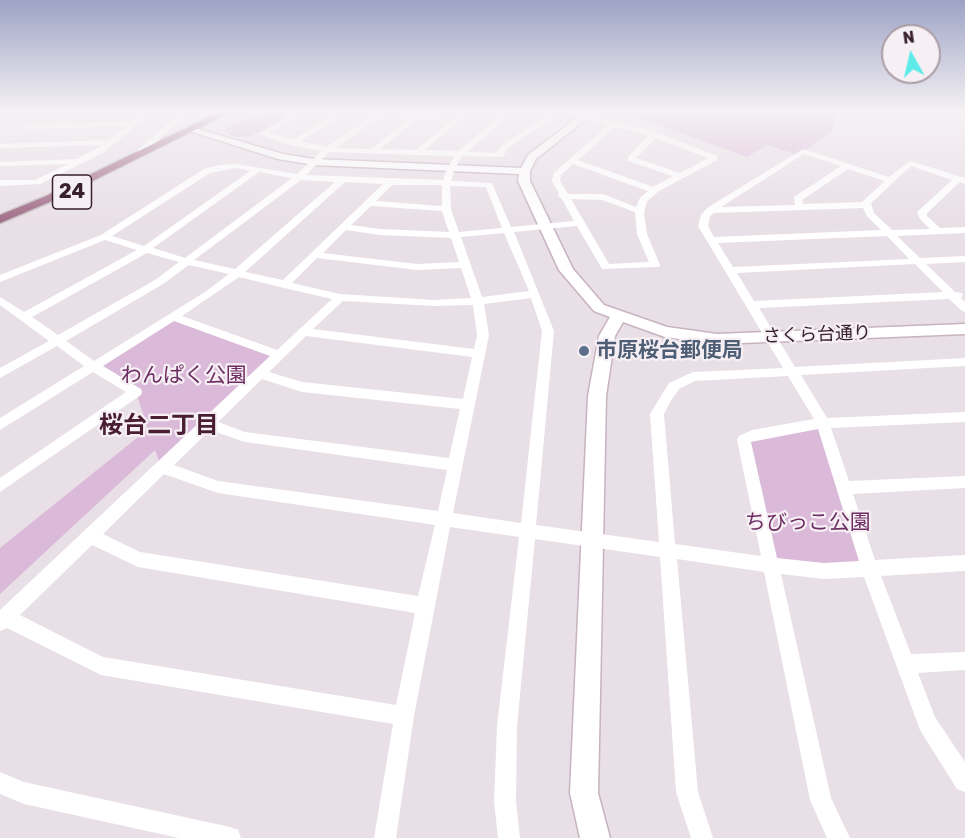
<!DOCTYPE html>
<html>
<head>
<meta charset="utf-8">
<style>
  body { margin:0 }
  #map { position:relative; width:965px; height:838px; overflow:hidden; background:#e9dfe6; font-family:Rubik,sans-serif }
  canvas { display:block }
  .north { position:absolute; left:881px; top:24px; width:60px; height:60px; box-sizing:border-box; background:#f6eff4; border:2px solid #aa9da4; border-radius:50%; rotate:352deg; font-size:16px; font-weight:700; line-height:24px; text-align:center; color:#38212d }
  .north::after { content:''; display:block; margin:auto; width:21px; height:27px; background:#5deae9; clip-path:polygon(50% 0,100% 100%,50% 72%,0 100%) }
</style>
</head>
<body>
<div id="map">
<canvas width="965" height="838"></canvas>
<div class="north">N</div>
</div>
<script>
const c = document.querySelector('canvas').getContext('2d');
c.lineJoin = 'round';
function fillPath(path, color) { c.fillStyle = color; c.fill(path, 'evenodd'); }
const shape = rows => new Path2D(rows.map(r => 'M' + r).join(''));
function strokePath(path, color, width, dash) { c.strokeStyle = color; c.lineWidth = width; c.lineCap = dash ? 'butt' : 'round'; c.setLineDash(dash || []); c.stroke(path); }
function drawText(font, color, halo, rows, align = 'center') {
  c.font = font + ' Rubik,"Noto Sans JP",sans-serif'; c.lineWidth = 4.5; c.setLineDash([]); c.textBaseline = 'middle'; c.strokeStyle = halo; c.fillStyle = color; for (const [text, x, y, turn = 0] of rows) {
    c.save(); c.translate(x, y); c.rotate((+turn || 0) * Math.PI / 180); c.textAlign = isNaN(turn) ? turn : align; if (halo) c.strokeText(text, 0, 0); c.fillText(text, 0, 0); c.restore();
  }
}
const green = shape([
  [273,111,296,111,252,136,235,137,224,131,231,126],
  [620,111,835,111,832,131,798,155,767,145,747,157],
  [173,317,279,355,161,467,155,450,0,594,0,548,148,429,136,392,94,367],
  [823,423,870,569,770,565,744,440]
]);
const street = shape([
  [0,111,88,111,85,113,0,115,0,111],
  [146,111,153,111,103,153,40,184,0,186,0,180,35,180,68,164,0,166,0,162,77,159,103,145,0,148,0,144,109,140,126,126,29,129,26,129,26,125,132,122,146,111],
  [182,111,189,111,143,155,137,155,137,151,182,111],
  [300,111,307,111,269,133,294,139,341,111,348,111,301,141,326,147,382,111,389,111,335,148,371,149,410,119,401,117,394,111,416,115,469,111,425,150,458,151,507,111,514,111,467,152,497,153,501,146,553,111,565,111,653,131,717,156,717,160,659,191,647,201,644,213,647,234,660,265,659,267,602,269,577,226,514,232,554,331,536,525,659,542,650,414,669,383,693,372,783,368,698,226,701,215,707,208,803,149,889,177,910,161,965,178,965,184,960,182,927,213,927,216,940,228,965,227,965,233,897,236,920,258,965,256,965,262,926,264,955,292,962,293,963,295,961,298,965,302,965,312,961,310,949,299,759,308,795,367,965,358,965,366,801,375,827,418,965,412,965,422,831,428,849,481,965,476,965,488,853,494,875,560,965,555,965,571,881,576,911,654,965,652,965,670,918,673,935,717,965,762,965,792,957,789,920,730,864,577,824,579,781,574,831,798,850,838,827,838,810,800,764,572,677,559,698,792,713,838,691,838,676,792,660,557,535,539,517,726,516,801,520,838,498,838,494,801,497,726,519,537,450,527,414,716,396,838,374,838,393,724,101,675,7,628,0,631,0,610,270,356,174,321,103,366,141,389,142,392,141,395,0,492,0,478,126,392,93,372,0,430,0,418,84,366,57,346,0,378,0,368,49,341,0,305,0,297,24,312,137,250,105,240,0,282,0,275,101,235,204,169,219,165,236,164,297,174,322,151,290,145,259,134,300,111],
  [558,113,608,125,553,174,552,181,559,194,558,196,562,199,574,221,511,227,492,183,451,181,455,168,462,156,503,157,507,149,558,113],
  [459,114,416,150,380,149,418,119,459,114],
  [615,127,649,135,628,157,628,161,673,176,653,187,578,160,615,127],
  [656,138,708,158,680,173,636,158,656,138],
  [329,152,417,155,455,156,447,168,443,180,306,175,329,152],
  [804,154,841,166,794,197,795,205,721,207,804,154],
  [573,164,648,191,640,198,636,207,603,194,568,194,560,181,561,175,573,164],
  [911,166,952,180,917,212,920,219,930,229,892,230,874,213,871,203,911,166],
  [236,168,250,171,144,246,112,236,210,173,236,168],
  [848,169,885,181,862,202,803,204,802,200,848,169],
  [259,172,292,178,185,258,153,248,259,172],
  [301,180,335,182,235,269,194,260,301,180],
  [345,182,383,184,283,280,245,272,345,182],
  [392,185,442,185,442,206,376,201,392,185],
  [450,186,486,187,502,228,459,232,451,209,450,186],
  [571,199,602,200,635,212,637,234,649,262,609,264,571,199],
  [371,206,442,211,449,232,380,229,351,225,371,206],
  [863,208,867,216,881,230,714,237,708,226,710,216,714,213,863,208],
  [346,230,380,235,451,238,459,262,417,264,323,253,346,230],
  [504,233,529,291,482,297,461,237,504,233],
  [887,236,909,259,733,267,718,243,887,236],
  [147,253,179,262,155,280,58,335,32,317,147,253],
  [317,258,417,270,461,268,471,298,434,300,340,294,292,283,317,258],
  [915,264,943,292,754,301,737,273,915,264],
  [189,265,229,274,205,292,94,361,66,341,163,284,189,265],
  [239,277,284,288,332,299,277,350,182,316,239,277],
  [531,298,542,331,521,523,453,513,489,335,484,304,531,298],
  [343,301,434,306,473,305,477,335,474,349,313,329,343,301],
  [306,336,472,357,463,399,302,382,269,372,306,336],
  [788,376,814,419,752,430,739,436,737,440,761,556,675,544,664,414,670,402,679,389,695,381,788,376],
  [262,379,302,392,460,409,449,458,245,432,218,422,262,379],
  [818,429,859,561,824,563,777,558,751,442,818,429],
  [210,430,245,442,447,470,438,511,218,481,174,465,210,430],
  [164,474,218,493,435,525,418,596,140,552,103,534,164,474],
  [92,545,138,567,415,613,396,705,103,657,20,615,92,545],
  [0,772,24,782,230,827,238,830,241,838,179,838,24,804,0,794,0,772]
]);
const secondary = shape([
  [586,111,596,111,536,159,530,171,530,181,573,269,604,305,667,327,717,334,965,324,965,334,717,344,665,337,623,322,615,336,606,396,598,793,610,838,580,838,570,793,588,396,599,336,610,317,594,311,559,270,518,181,519,174,314,165,278,159,183,129,188,126,283,154,314,159,521,168,528,155,586,111]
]);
const primary = shape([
  [221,111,233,111,52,201,0,223,0,215,44,197,221,111]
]);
const markers = [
  [584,351,6,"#5c6f8a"]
];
const farStreetnames = [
  ["さくら台通り",817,335,-2]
];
const shields = [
  [72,192,39]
];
const shieldNames = [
  ["24",72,192]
];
const serviceNames = [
  ["市原桜台郵便局",596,351]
];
const parkNames = [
  ["わんぱく公園",184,376],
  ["ちびっこ公園",808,523]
];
const quarterNames = [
  ["桜台二丁目",159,426]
];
fillPath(green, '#dab9d9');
strokePath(secondary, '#c8b3c0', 3);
strokePath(primary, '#c3bcc0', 3);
fillPath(street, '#fff');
fillPath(secondary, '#fff');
fillPath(primary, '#9d6682');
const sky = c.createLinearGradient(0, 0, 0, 228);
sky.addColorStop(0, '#9da3c5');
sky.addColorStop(0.49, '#f5f1f4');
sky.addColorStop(1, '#f5f1f400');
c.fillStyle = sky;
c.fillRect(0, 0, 965, 228);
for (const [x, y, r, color] of markers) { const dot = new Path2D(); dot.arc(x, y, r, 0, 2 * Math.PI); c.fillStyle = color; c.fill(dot); strokePath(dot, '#f6eff4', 2); }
drawText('18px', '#38212d', '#f6eff4', farStreetnames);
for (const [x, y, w] of shields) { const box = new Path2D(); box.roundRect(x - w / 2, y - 17, w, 34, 4.5); c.fillStyle = '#f6eff4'; c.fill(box); strokePath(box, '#38212d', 1.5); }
drawText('bold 20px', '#38212d', null, shieldNames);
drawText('bold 21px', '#4e5e75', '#f6eff4', serviceNames, 'left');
drawText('21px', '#6d2e64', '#f6eff4', parkNames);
drawText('bold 24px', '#491e33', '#f6eff4', quarterNames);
</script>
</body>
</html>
